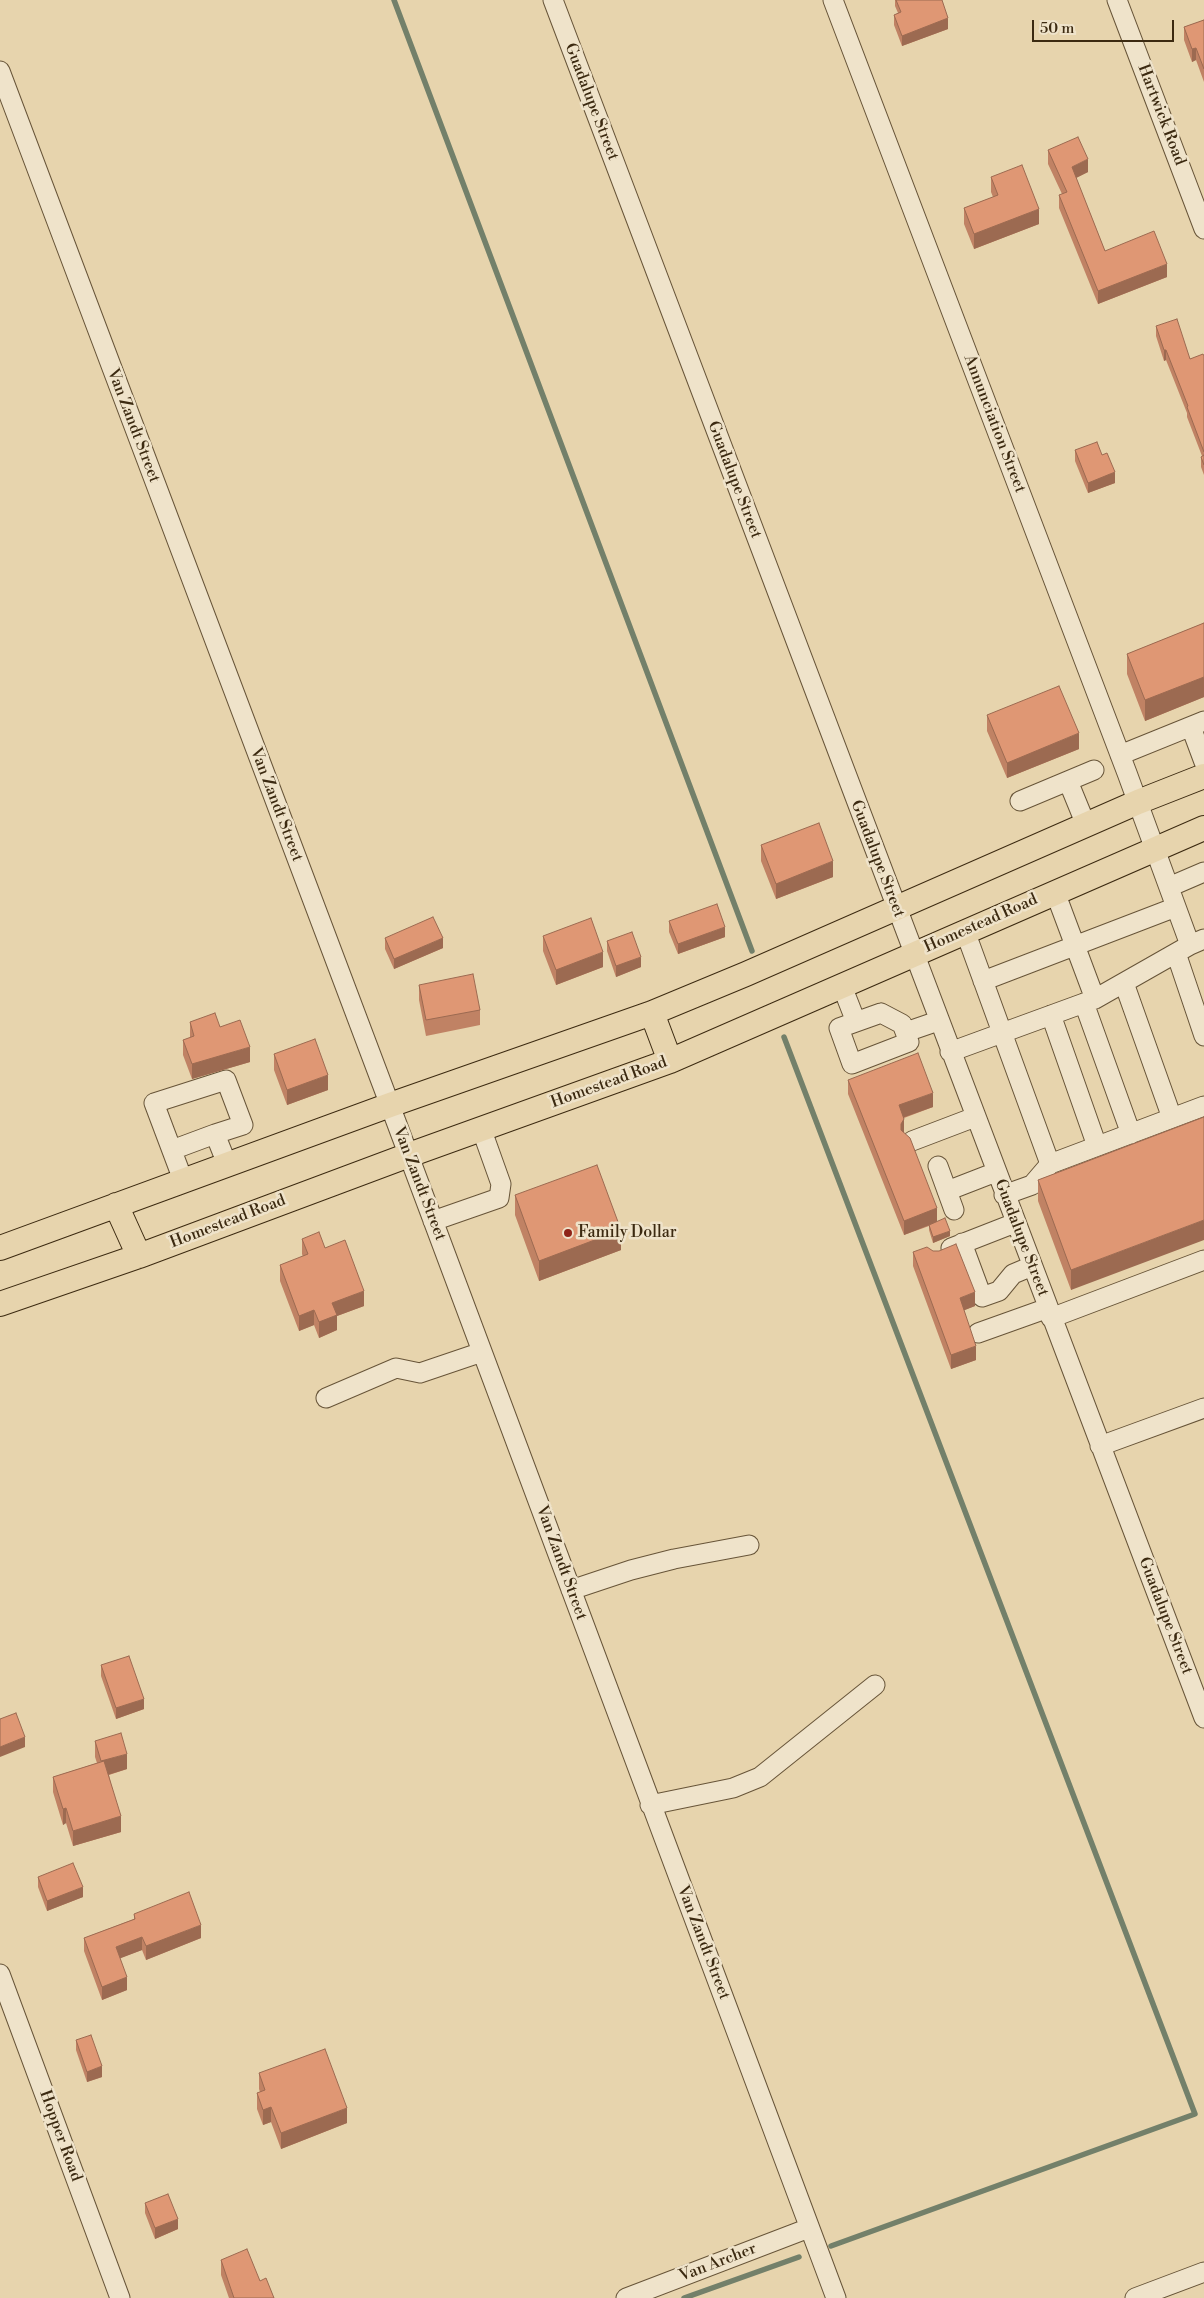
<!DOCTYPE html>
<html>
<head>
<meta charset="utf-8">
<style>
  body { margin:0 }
  #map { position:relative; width:1204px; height:2298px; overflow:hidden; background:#e7d4ad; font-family:"Libre Bodoni",serif }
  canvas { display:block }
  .scale { position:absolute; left:1032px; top:20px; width:142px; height:22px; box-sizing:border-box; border:2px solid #3c2a11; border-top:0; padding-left:6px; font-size:15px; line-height:18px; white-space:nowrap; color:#3c2a11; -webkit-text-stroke:4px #efe3ca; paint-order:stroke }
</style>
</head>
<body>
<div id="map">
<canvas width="1204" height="2298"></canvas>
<div class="scale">50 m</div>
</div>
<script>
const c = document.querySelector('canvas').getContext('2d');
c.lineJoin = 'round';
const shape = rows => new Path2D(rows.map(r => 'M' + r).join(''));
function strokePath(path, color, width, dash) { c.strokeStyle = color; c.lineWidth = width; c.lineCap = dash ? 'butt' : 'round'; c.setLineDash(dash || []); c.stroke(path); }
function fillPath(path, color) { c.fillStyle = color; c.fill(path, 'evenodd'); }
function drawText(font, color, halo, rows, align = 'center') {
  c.font = font + ' "Libre Bodoni",serif'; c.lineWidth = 5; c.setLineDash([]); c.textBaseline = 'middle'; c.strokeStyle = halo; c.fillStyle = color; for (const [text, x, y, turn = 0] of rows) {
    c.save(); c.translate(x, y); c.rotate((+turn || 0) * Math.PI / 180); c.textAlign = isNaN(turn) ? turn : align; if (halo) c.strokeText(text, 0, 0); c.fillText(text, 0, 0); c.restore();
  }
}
const stream = shape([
  [394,0,752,951],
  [784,1037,1195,2114,831,2246],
  [684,2298,799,2257]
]);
const minor = shape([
  [553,0,1204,1718],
  [833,0,1127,773,1190,945],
  [1117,0,1204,229],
  [0,71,382,1084,836,2298],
  [1191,727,1204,762],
  [1120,755,1204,721],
  [1068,781,1086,825],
  [1020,801,1094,770],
  [1169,887,1204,872],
  [1055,892,1095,999],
  [965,931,1050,1164,1204,1106],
  [1176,953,1204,1036],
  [983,981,1176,907],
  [1124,983,1172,1118],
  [842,986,856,1022],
  [1084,1003,1131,1134],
  [881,1013,902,1024,909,1042,852,1064,839,1028,881,1013],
  [1051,1015,1097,1146],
  [906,1032,938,1021],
  [950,1052,1095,999,1190,945,1204,939],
  [912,1141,975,1117],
  [172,1150,215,1134],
  [938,1166,954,1210],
  [183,1180,154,1103,226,1080,243,1125,215,1134,227,1164],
  [947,1191,996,1172],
  [1004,1195,1032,1185,1050,1164],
  [433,1221,499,1198,501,1184,481,1128],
  [962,1243,982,1297,999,1291,1013,1274,1032,1266],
  [951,1248,1015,1223],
  [1051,1318,1204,1260],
  [978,1333,1048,1308],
  [326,1398,396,1368,420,1373,482,1352],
  [1100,1446,1204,1408],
  [571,1590,631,1570,674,1559,749,1545],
  [650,1805,733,1788,760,1777,875,1685],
  [0,1974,120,2298],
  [626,2298,809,2228],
  [1135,2298,1204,2272]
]);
const major = shape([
  [652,1013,670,1061],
  [116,1205,139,1256],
  [0,1248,390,1105,652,1013,746,974,1138,802,1204,776],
  [0,1304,139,1256,409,1155,670,1061,1204,828]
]);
const wall = shape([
  [895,0,942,0,948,29,902,46,894,25,894,15,898,13,895,6],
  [1204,20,1204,82,1196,60,1192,62,1184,40,1184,27],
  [1048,150,1088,172,1076,178,1105,251,1167,277,1098,304,1059,208,1059,195,1062,194,1048,164],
  [991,177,1039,224,974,249,964,224,964,208,993,197,991,192],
  [1156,326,1190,359,1204,356,1204,475,1201,467,1201,457,1202,456,1187,417,1187,413,1166,360,1164,361,1156,336],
  [1075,450,1102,455,1115,483,1088,493,1075,461],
  [1204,623,1204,697,1145,721,1127,674,1127,654],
  [987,715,1079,749,1007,778,987,731],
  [761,845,833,877,776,899,761,861],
  [669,921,725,937,678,954,669,932],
  [543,936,603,967,556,985,543,951],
  [385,938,443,948,394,969,385,949],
  [607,941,641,967,616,977,607,951],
  [419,985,480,1010,480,1025,426,1036,419,1000],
  [190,1022,250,1062,192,1079,183,1055,183,1040,190,1038],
  [274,1054,328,1090,287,1105,274,1070],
  [848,1080,933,1107,904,1118,904,1133,937,1222,950,1236,933,1243,929,1230,929,1226,904,1235,848,1094],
  [1204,1117,1071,1290,1038,1201,1038,1180],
  [515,1195,621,1250,539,1281,515,1215],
  [302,1239,325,1248,364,1306,337,1316,337,1330,319,1338,314,1325,299,1331,280,1281,280,1265,303,1257,302,1254],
  [913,1252,975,1306,964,1310,976,1360,951,1369,913,1266],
  [101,1665,144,1709,116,1719,101,1676],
  [95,1741,127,1769,109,1775,121,1832,73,1846,66,1823,63,1825,53,1792,53,1777,97,1763,95,1757],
  [38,1877,83,1897,47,1911,38,1887],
  [134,1914,201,1938,146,1960,142,1950,120,1958,127,1990,102,2000,84,1951,84,1938,134,1919],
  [76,2040,102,2077,87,2082,76,2050],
  [259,2073,347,2123,281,2149,271,2122,263,2125,257,2109,257,2093,260,2092,259,2089],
  [145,2203,178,2229,155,2239,145,2213],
  [221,2260,260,2281,274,2298,229,2298,221,2275]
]);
const shadedWall = shape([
  [948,18,948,29,902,46,902,36],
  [1196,48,1196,60,1192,62,1192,49],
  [1088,159,1088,172,1072,180,1072,167],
  [1039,209,1039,224,974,249,974,234],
  [1167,264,1167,277,1098,304,1098,291],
  [1164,350,1166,350,1166,360,1164,361],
  [1115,472,1115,483,1088,493,1088,483],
  [1204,677,1204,697,1145,721,1145,700],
  [1079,733,1079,749,1007,778,1007,763],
  [833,861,833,877,776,899,776,884],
  [725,927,725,937,678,954,678,944],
  [443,938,443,948,394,969,394,959],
  [603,952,603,967,556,985,556,970],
  [641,957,641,967,616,977,616,966],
  [250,1047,250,1062,192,1079,192,1064],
  [328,1075,328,1090,287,1105,287,1090],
  [933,1093,933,1107,899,1119,899,1105],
  [904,1119,904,1133,901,1139,901,1124],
  [937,1208,937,1222,904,1235,904,1221],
  [1204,1220,1204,1240,1071,1290,1071,1270],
  [621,1230,621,1250,539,1281,539,1261],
  [950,1231,950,1236,933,1243,933,1237],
  [364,1291,364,1306,337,1316,337,1330,319,1338,319,1322,332,1303],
  [975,1292,975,1306,960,1312,960,1298],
  [314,1310,314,1325,299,1331,299,1316],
  [976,1346,976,1360,951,1369,951,1355],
  [144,1699,144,1709,116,1719,116,1708],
  [25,1737,25,1747,0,1757,0,1747],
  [127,1754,127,1769,101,1777,101,1761],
  [66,1808,66,1823,63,1825,63,1809],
  [121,1816,121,1832,73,1846,73,1831],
  [83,1887,83,1897,47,1911,47,1901],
  [201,1925,201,1938,146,1960,146,1946],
  [142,1937,142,1950,116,1960,116,1947],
  [127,1977,127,1990,102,2000,102,1987],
  [102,2066,102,2077,87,2082,87,2072],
  [271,2107,271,2122,263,2125,263,2110],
  [347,2108,347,2123,281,2149,281,2133],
  [178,2219,178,2229,155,2239,155,2228]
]);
const building = shape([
  [896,0,942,0,948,18,902,36,894,15,901,12,896,0],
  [1204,20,1204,69,1196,48,1192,49,1184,27,1204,20],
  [1078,137,1088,159,1072,167,1105,251,1154,231,1167,264,1098,291,1059,195,1067,192,1048,150,1078,137],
  [1022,165,1039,209,974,234,964,208,998,195,991,177,1022,165],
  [1177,319,1190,359,1203,354,1204,356,1204,452,1187,407,1188,406,1166,350,1164,350,1156,326,1177,319],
  [1097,442,1102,455,1107,453,1115,472,1088,483,1075,450,1097,442],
  [1204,455,1204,465,1201,457,1204,455],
  [1204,623,1204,677,1145,700,1127,654,1204,623],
  [1059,686,1079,733,1007,763,987,715,1059,686],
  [819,823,833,861,776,884,761,845,819,823],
  [717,904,725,927,678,944,669,921,717,904],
  [433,917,443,938,394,959,385,938,433,917],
  [591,918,603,952,556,970,543,936,591,918],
  [632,932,641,957,616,966,607,941,632,932],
  [473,974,480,1010,426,1020,419,985,473,974],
  [215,1013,220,1027,240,1020,250,1047,192,1064,183,1040,194,1036,190,1022,215,1013],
  [315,1039,328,1075,287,1090,274,1054,315,1039],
  [918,1053,933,1093,899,1105,904,1119,901,1124,901,1130,910,1138,937,1208,904,1221,848,1080,918,1053],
  [1204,1117,1204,1220,1071,1270,1038,1180,1204,1117],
  [597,1165,621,1230,539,1261,515,1195,597,1165],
  [945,1218,950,1231,933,1237,929,1225,945,1218],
  [319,1232,325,1248,345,1240,364,1291,332,1303,337,1315,319,1322,314,1310,299,1316,280,1265,308,1254,302,1239,319,1232],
  [956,1244,975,1292,960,1298,976,1346,951,1355,913,1252,927,1247,933,1251,939,1251,956,1244],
  [129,1656,144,1699,116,1708,101,1665,129,1656],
  [16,1713,25,1737,0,1747,0,1719,16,1713],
  [121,1733,127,1754,101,1761,95,1741,121,1733],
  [104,1761,121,1816,73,1831,66,1808,63,1809,53,1777,104,1761],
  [73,1863,83,1887,47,1901,38,1877,73,1863],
  [189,1892,201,1925,146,1946,142,1937,116,1947,127,1977,102,1987,84,1938,135,1919,134,1914,189,1892],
  [91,2035,102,2066,87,2072,76,2040,91,2035],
  [325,2049,347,2108,281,2133,271,2107,263,2110,257,2093,265,2090,259,2073,325,2049],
  [168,2194,178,2219,155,2228,145,2203,168,2194],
  [247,2249,260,2281,266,2278,274,2298,234,2298,221,2260,247,2249]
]);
const markers = [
  [568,1233,5,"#8f2418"]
];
const streetNames = [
  ["Guadalupe Street",591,102,69],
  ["Hartwick Road",1161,115,69],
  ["Annunciation Street",994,424,69],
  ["Van Zandt Street",133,426,69],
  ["Guadalupe Street",734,480,69],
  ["Van Zandt Street",276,805,69],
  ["Guadalupe Street",877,859,69],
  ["Homestead Road",981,924,-24],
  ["Homestead Road",609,1083,-20],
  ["Van Zandt Street",419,1184,69],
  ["Homestead Road",228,1222,-21],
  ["Guadalupe Street",1021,1238,69],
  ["Van Zandt Street",561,1563,70],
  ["Guadalupe Street",1165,1616,69],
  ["Van Zandt Street",703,1943,69],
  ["Hopper Road",60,2136,70],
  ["Van Archer",718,2263,-21]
];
const poiNames = [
  ["Family Dollar",578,1233]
];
strokePath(stream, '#73806a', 5.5);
strokePath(minor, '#675438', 21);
strokePath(major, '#3c2a11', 26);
strokePath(minor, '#efe3ca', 19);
strokePath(major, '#e7d4ad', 24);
fillPath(wall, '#c08264');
fillPath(shadedWall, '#9c6a51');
fillPath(building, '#df9774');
strokePath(building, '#9c6a51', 1);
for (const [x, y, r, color] of markers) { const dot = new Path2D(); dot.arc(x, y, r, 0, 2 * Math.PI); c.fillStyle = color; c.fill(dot); strokePath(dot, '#efe3ca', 2); }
drawText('16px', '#3c2a11', '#efe3ca', streetNames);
drawText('16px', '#3c2a11', '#efe3ca', poiNames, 'left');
</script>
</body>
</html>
